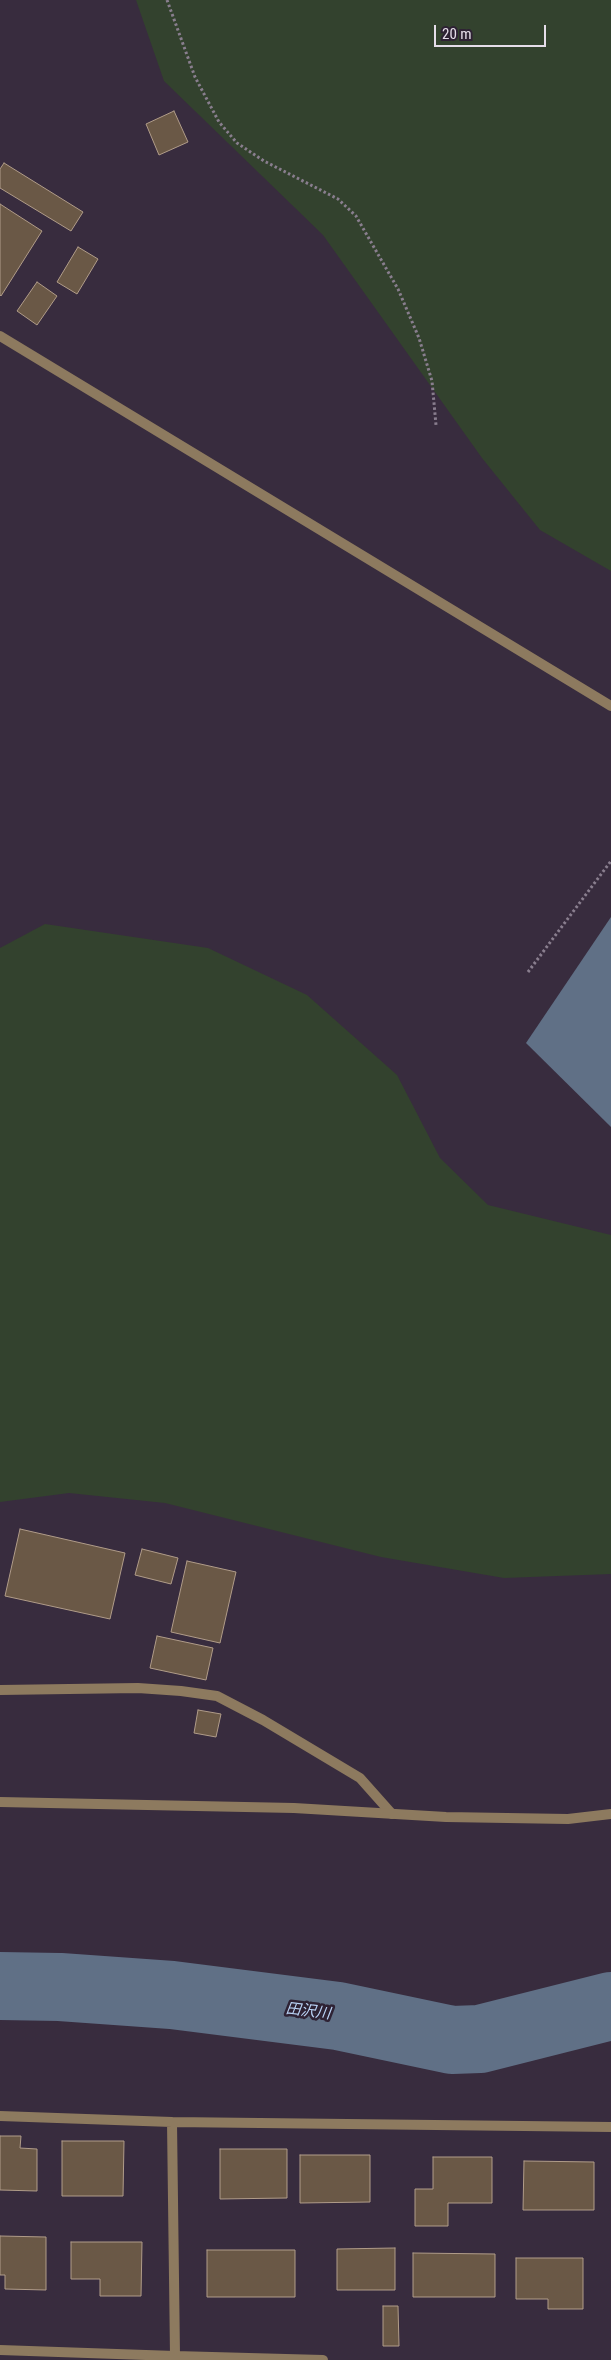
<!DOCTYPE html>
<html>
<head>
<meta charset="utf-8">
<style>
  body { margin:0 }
  #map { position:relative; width:611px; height:2360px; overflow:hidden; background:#382c3e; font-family:"Roboto Condensed",sans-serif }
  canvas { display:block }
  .scale { position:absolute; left:434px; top:25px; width:112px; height:22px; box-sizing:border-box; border:2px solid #e5dde9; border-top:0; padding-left:6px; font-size:15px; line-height:18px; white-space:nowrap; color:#e5dde9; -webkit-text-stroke:4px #2e2234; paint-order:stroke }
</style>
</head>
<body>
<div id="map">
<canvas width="611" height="2360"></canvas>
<div class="scale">20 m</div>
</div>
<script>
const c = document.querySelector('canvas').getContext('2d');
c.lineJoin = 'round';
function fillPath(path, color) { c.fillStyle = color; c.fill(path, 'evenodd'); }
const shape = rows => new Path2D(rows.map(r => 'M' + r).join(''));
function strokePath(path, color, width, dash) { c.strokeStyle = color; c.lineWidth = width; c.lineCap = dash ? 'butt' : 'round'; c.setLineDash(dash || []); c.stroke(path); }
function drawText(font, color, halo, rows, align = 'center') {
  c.font = font + ' "Roboto Condensed","Noto Sans JP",sans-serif'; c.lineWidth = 5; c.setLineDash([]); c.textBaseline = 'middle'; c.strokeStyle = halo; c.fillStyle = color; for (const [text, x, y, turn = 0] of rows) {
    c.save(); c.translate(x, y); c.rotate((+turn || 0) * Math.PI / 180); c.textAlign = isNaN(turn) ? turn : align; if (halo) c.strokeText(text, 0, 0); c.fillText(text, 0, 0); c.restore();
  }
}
const green = shape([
  [136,0,611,0,611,571,540,530,482,458,323,235,164,81],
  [45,924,208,948,307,995,397,1075,440,1158,488,1205,611,1235,611,1574,504,1578,381,1557,165,1503,69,1493,0,1502,0,948]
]);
const water = shape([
  [611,917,611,1127,526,1043]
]);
const river = shape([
  [0,1986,60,1987,172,1995,338,2016,452,2040,480,2039,611,2006]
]);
const building = shape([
  [174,111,188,142,159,155,146,124,174,111],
  [4,163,83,212,71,231,0,188,0,169,4,163],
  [0,204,42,231,1,296,0,295,0,204],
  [78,247,98,259,77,294,57,282,78,247],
  [37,282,57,296,37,325,17,311,37,282],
  [20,1529,125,1553,110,1619,5,1596,20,1529],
  [142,1549,178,1558,171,1584,135,1575,142,1549],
  [187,1561,236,1572,220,1643,171,1632,187,1561],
  [157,1636,213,1648,206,1680,150,1668,157,1636],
  [198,1710,221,1714,216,1737,194,1733,198,1710],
  [0,2136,21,2136,20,2148,37,2149,37,2191,0,2190,0,2136],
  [62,2141,124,2141,123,2196,62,2196,62,2141],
  [220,2149,287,2149,287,2198,220,2199,220,2149],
  [300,2155,370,2155,370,2202,300,2203,300,2155],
  [433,2157,492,2157,492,2203,448,2203,448,2226,415,2226,415,2189,433,2189,433,2157],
  [524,2161,594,2162,594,2210,523,2210,524,2161],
  [0,2236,46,2237,46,2290,5,2289,5,2275,0,2275,0,2236],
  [71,2242,142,2242,141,2296,100,2296,100,2279,71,2279,71,2242],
  [395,2248,395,2290,337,2290,337,2249,395,2248],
  [207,2250,295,2250,295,2297,207,2297,207,2250],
  [413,2253,495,2254,495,2297,413,2297,413,2253],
  [516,2258,583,2258,583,2309,548,2309,548,2299,516,2299,516,2258],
  [383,2306,398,2306,399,2346,383,2346,383,2306]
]);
const path = shape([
  [167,0,195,77,219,122,237,143,264,161,338,199,356,216,398,289,419,338,432,381,436,425],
  [528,972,611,861]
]);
const service = shape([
  [0,1690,138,1688,181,1691,217,1696,263,1720,360,1778,392,1814]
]);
const minor = shape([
  [0,2116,172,2122,175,2356,0,2350],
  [172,2122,611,2127],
  [175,2360,175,2356,323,2360]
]);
const tertiary = shape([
  [0,336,611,706],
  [0,1802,294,1808,446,1817,568,1819,611,1814]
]);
const waterNames = [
  ["田沢川",308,2012,7]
];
fillPath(green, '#33422e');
fillPath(water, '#607086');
strokePath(river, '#607086', 68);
fillPath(building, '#6a5846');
strokePath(building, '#b09c89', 1);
strokePath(path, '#897e8e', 3, [2.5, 2.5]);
strokePath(service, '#8d7a5f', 10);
strokePath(minor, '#8d7a5f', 10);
strokePath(tertiary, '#8d7a5f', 10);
drawText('italic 15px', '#bbd4f7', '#2e2234', waterNames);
</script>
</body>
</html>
